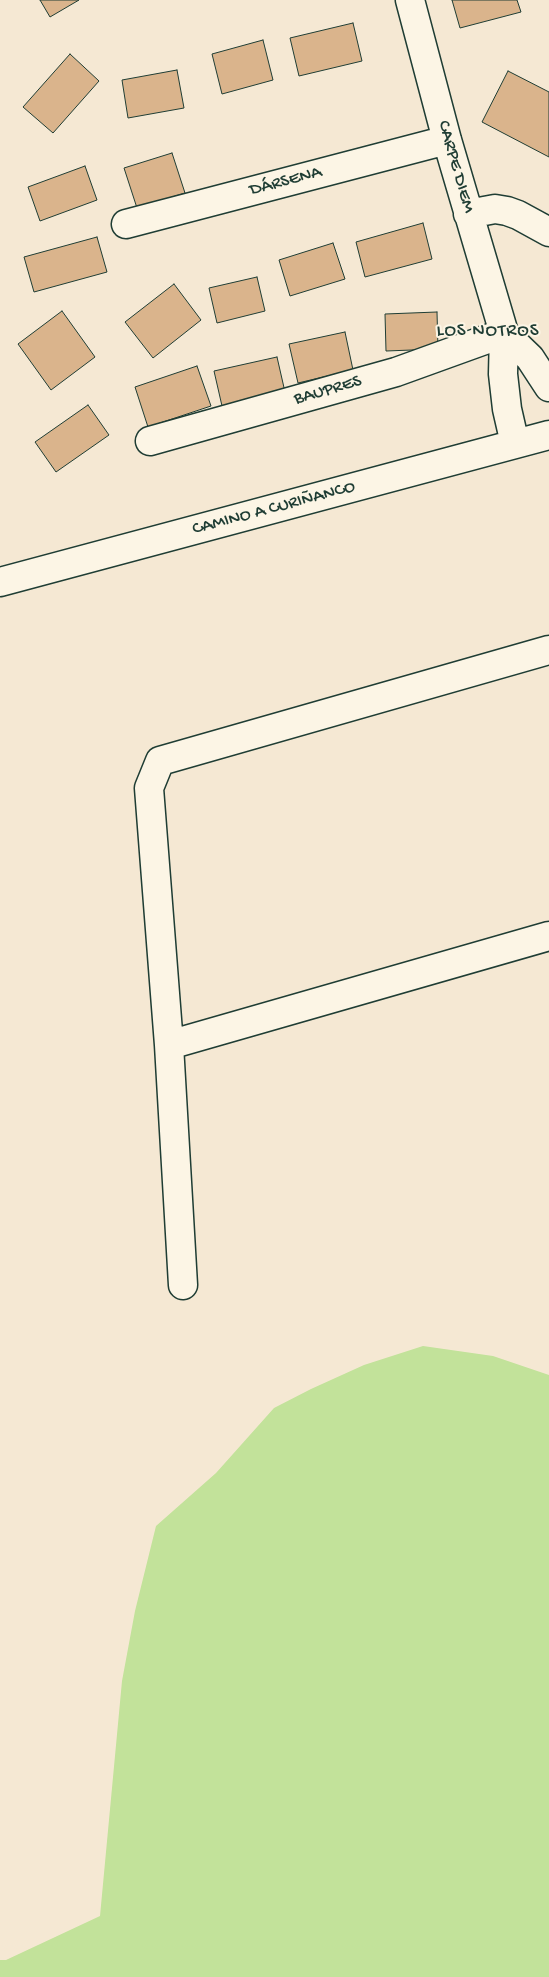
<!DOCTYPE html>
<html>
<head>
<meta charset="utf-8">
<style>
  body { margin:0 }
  canvas { display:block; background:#f5e8d3 }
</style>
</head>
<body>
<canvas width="549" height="1977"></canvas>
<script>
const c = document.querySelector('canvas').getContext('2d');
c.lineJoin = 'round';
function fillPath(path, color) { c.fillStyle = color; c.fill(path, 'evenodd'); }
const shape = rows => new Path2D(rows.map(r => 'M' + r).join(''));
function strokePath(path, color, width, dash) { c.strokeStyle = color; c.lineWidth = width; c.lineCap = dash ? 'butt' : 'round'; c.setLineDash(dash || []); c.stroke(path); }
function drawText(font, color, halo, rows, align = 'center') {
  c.font = font + ' "Gochi Hand",sans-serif'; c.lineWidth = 4; c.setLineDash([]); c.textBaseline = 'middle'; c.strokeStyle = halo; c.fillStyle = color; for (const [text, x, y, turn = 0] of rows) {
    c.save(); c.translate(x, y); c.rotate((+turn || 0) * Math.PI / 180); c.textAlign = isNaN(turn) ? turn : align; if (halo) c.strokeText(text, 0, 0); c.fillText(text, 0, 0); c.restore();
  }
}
const green = shape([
  [423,1346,493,1356,549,1375,549,1977,0,1977,0,1960,6,1960,100,1916,122,1681,135,1611,156,1526,216,1473,274,1408,311,1389,364,1365]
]);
const building = shape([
  [40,0,79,0,50,17,40,0],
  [452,0,517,0,521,12,460,28,452,0],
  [353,23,362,61,299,76,290,38,353,23],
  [263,40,273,80,222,94,212,54,263,40],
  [70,54,99,81,53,133,23,107,70,54],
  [177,70,184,108,128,118,122,80,177,70],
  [508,71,549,92,549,157,482,122,508,71],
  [172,153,185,193,137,208,124,168,172,153],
  [85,166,97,200,40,221,28,187,85,166],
  [423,223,432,259,365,277,356,242,423,223],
  [97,237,107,272,34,292,24,257,97,237],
  [333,243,345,279,290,296,279,260,333,243],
  [257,277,265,311,217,323,209,288,257,277],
  [174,284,201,320,153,358,125,322,174,284],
  [62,311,95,357,51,390,18,344,62,311],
  [437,312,438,349,386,351,385,314,437,312],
  [345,332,353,370,298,383,289,344,345,332],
  [277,357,285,392,222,406,214,371,277,357],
  [197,366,211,406,148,427,135,387,197,366],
  [88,405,109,435,56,472,35,442,88,405]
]);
const minor = shape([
  [410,0,447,140,504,333,503,374,507,409,515,444],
  [468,214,495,209,507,211,518,215,549,232],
  [126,224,447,140],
  [504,333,530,358,549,387],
  [150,441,396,372,504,333],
  [0,582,549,435],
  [169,1045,549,936],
  [183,1285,169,1045,149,788,160,761,549,650]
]);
const streetNames = [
  ["CARPE DIEM",455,167,74],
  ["DÁRSENA",286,182,-15],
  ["BAUPRES",328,391,-16],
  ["CAMINO A CURIÑANCO",274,509,-15]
];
const neighbourhoodNames = [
  ["LOS NOTROS",488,332]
];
fillPath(green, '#c2e29a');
fillPath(building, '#dab48c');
strokePath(building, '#1f3d34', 1);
strokePath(minor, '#1f3d34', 31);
strokePath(minor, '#fcf5e5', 28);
drawText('18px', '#1f3d34', '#fcf5e5', streetNames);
c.letterSpacing = '1px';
drawText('19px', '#1f3d34', '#fcf5e5', neighbourhoodNames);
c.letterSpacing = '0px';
</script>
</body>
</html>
